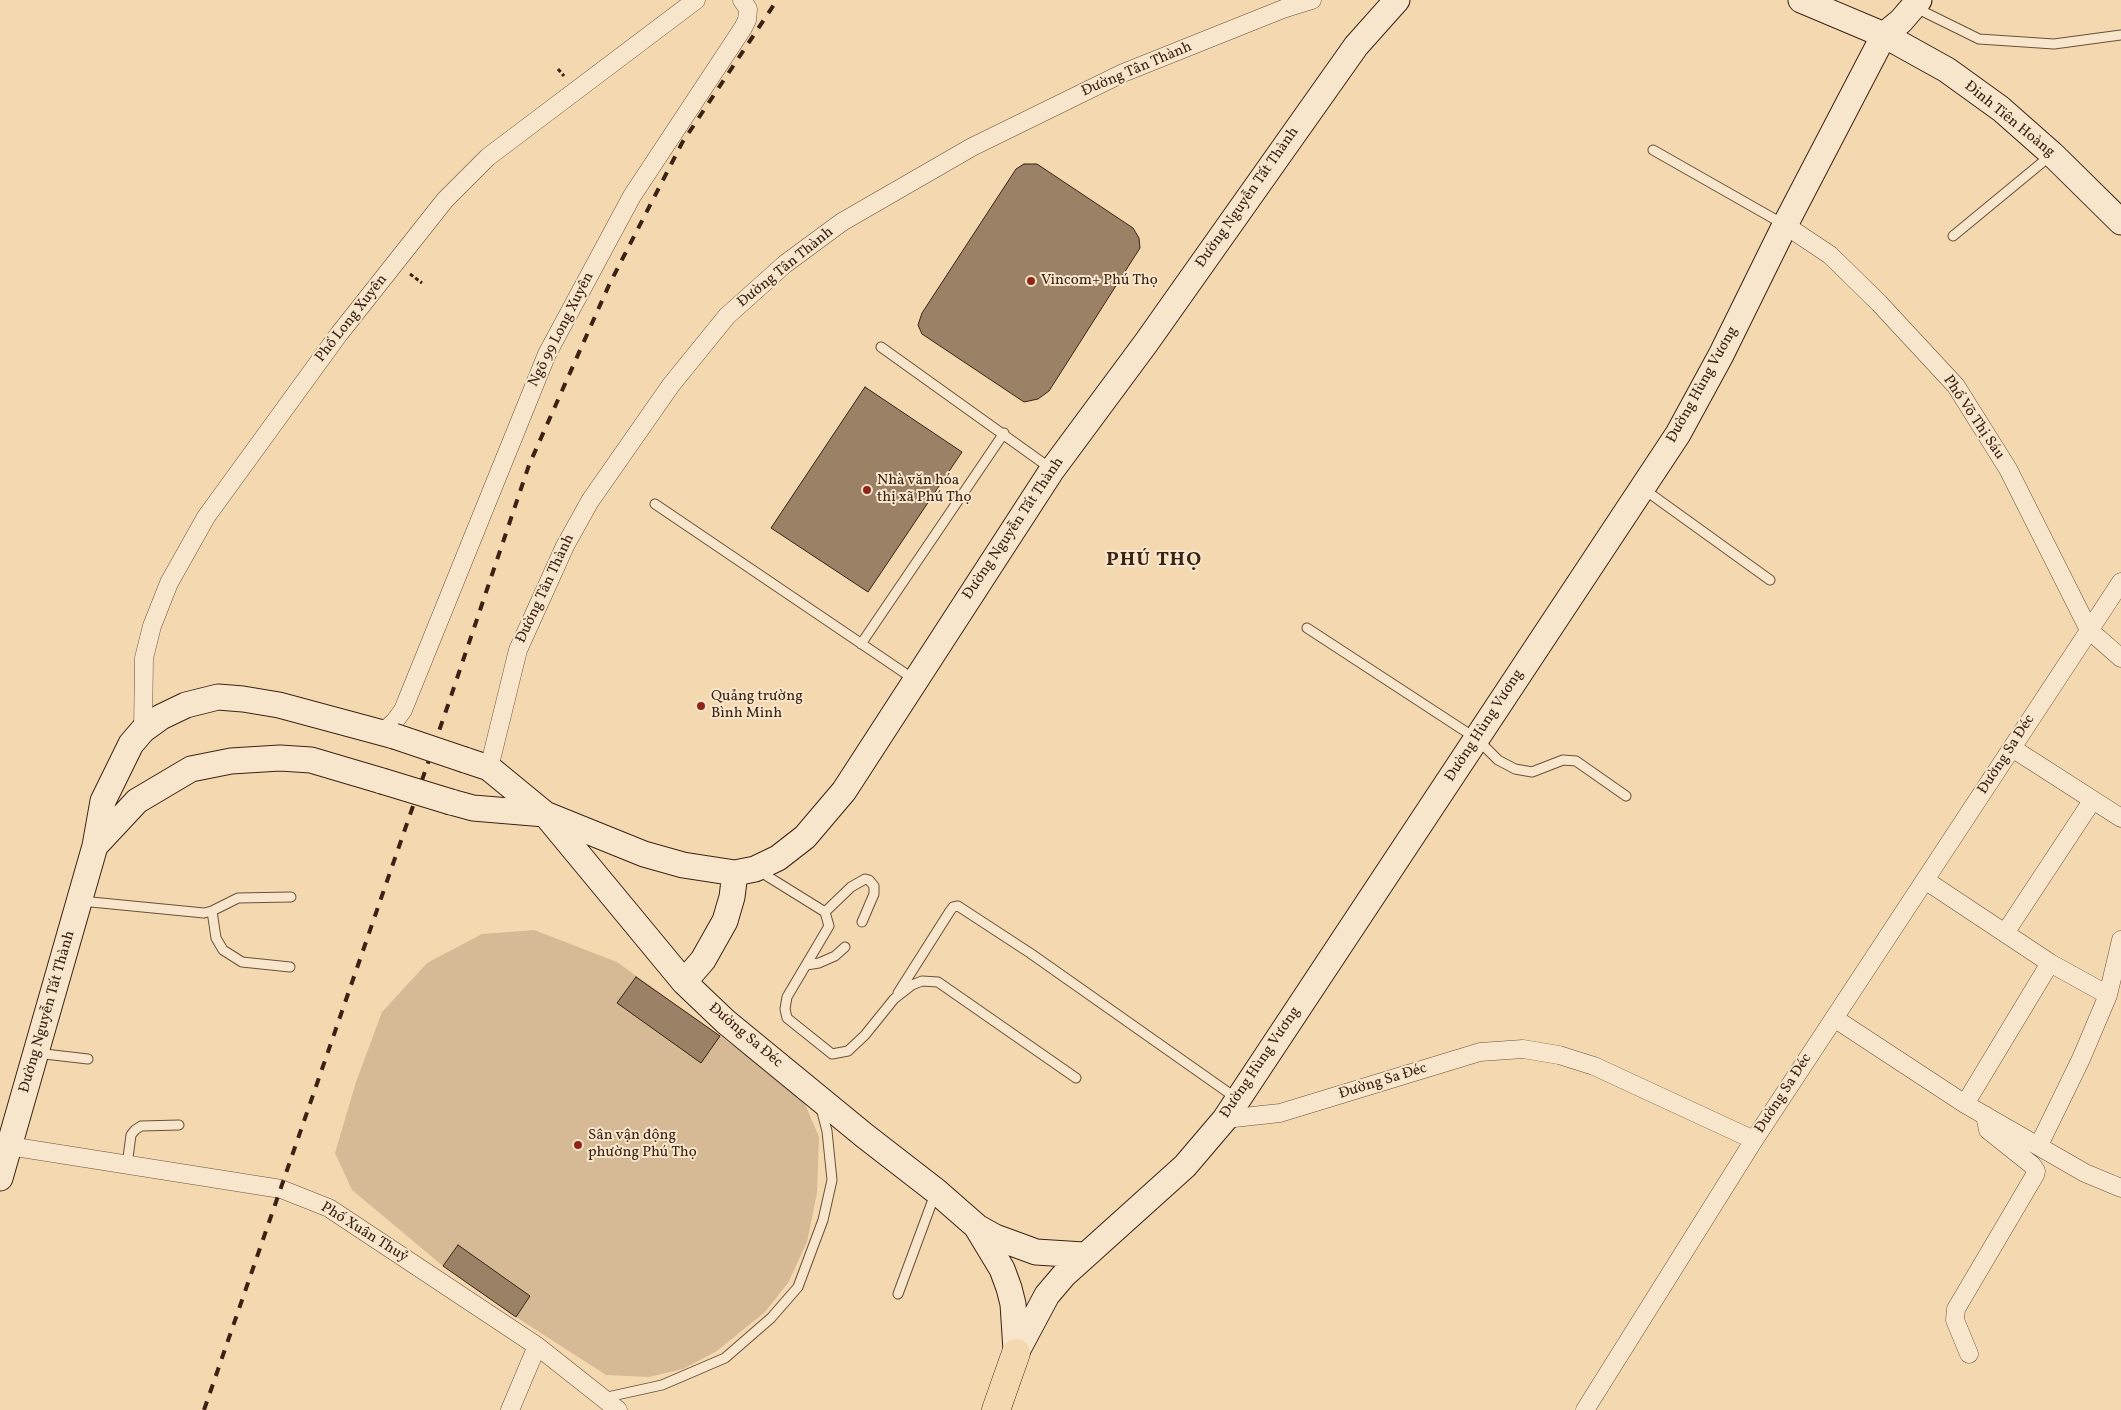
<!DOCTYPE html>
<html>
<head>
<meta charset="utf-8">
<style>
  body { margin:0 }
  canvas { display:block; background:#f4d9b0 }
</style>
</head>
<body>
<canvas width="2121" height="1410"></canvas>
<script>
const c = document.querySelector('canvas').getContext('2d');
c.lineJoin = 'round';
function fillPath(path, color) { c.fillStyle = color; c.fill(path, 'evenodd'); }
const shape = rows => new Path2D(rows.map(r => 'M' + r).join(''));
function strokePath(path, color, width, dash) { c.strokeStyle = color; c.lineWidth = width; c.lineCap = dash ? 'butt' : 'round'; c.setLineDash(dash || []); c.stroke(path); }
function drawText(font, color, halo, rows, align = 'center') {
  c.font = font + ' Vollkorn,serif'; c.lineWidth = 4; c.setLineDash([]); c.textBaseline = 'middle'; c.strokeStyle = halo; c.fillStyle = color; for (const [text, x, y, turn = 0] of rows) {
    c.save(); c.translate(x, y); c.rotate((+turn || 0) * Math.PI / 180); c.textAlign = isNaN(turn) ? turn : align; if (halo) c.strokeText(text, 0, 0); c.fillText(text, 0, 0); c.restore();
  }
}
const green = shape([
  [534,930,617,962,720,1036,802,1097,819,1137,817,1193,807,1242,788,1283,765,1312,717,1351,683,1369,649,1377,606,1375,516,1317,443,1266,352,1190,335,1153,356,1082,382,1012,427,963,482,934]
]);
const building = shape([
  [1024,164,1037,164,1133,228,1139,238,1140,248,1049,391,1038,399,1024,402,922,334,918,325,922,313,1016,169,1024,164],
  [865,387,962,452,868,592,771,528,865,387],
  [636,977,720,1036,701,1063,617,1003,636,977],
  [458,1245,530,1296,516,1317,443,1266,458,1245]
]);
const path = shape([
  [558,69,564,76],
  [410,274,422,283]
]);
const lane = shape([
  [1914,7,1979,39,2054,44,2121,35],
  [1653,150,1785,225],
  [1953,236,2050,156],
  [881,347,1050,468],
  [1645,490,1770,580],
  [655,504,915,680],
  [1307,628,1477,739,1498,760,1515,769,1532,772,1563,760,1576,761,1626,796],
  [861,644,1004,433],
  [759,871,825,912,829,926,787,997,785,1009,787,1018,832,1054,848,1051,865,1035,894,999,912,985,922,981,938,982,1076,1078],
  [81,901,204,913,212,911,238,898,291,897],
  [212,911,216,938,223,950,242,962,290,967],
  [825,912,851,887,865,879,869,880,874,886,874,894,862,922],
  [806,965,819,963,835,956,845,947],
  [898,993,950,911,953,907,958,906,1030,953,1236,1098],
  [36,1053,88,1059],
  [127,1165,131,1135,135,1130,141,1126,179,1125],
  [898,1294,935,1194],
  [603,1398,662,1385,725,1358,771,1318,798,1287,823,1220,832,1180,827,1131,821,1108]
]);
const street = shape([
  [1785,225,1830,255,1879,303,1956,386,2008,469,2089,630,2121,658],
  [143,730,144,658,152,626,169,583,206,517,339,334,445,200,488,157,696,0],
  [382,733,395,721,403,710,547,354,632,196,743,28,747,20,748,9,742,0],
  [2012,748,2121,818],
  [489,768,518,650,565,546,590,501,671,385,727,316,785,264,842,222,972,147,1123,73,1283,9,1312,0],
  [1925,880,2050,963,2108,995],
  [2005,933,2092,801],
  [1834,1018,1965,1104,2085,1173,2121,1188],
  [1965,1104,2050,963],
  [1225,1119,1280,1113,1480,1052,1523,1049,1559,1055,1594,1066,1754,1140],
  [2039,1145,2081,1059,2108,995,2121,940],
  [9,1146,281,1189,329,1208,537,1346,618,1410],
  [1969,1354,1955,1320,1956,1309,2035,1175,2036,1171,2032,1165,1988,1130,1985,1115],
  [510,1410,537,1346],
  [1585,1410,1754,1140,2121,582]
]);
const secondary = shape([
  [1801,0,1884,35,1947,70,2001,109,2052,154,2121,222],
  [465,760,489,768,545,814,684,982,726,1022,865,1136,936,1191,976,1226,1002,1269,1009,1288,1013,1304,1016,1350],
  [451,802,473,808,545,814,644,854,683,865,735,873,755,869,778,858,805,837,844,791,1052,470,1146,343,1356,46,1397,0],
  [95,846,137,801,191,769,231,761,280,758,311,760,382,781],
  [684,982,703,960,725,921,732,897,735,873],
  [0,1178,95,846,103,801,131,744,143,730,161,717,186,705,218,697,243,699,279,705,394,736],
  [977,1227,995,1237,1036,1252,1084,1255],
  [1016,1353,1047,1295,1064,1275,1185,1166,1225,1119,1678,434,1721,355,1785,225,1884,35,1901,21,1919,0]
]);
const primary = shape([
  [996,1410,1016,1353]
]);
const rail = shape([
  [204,1410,448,705,529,465,609,285,682,143,777,0]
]);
const secondaryBridge = shape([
  [394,736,465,760],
  [382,781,451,802]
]);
const markers = [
  [1031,281,5,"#8f2418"],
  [867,490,5,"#8f2418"],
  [701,706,5,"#8f2418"],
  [578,1145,5,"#8f2418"]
];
const streetNames = [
  ["Đường Tân Thành",1137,70,-23],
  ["Đinh Tiên Hoàng",2009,120,39],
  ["Đường Nguyễn Tất Thành",1248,198,-55],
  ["Đường Tân Thành",786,268,-39],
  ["Phố Long Xuyên",352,319,-52],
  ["Ngõ 99 Long Xuyên",562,330,-63],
  ["Đường Hùng Vương",1703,385,-61],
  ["Phố Võ Thị Sáu",1973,418,56],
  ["Đường Nguyễn Tất Thành",1014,529,-56],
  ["Đường Tân Thành",546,589,-65],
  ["Đường Hùng Vương",1485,726,-57],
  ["Đường Sa Đéc",2007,755,-57],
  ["Đường Nguyễn Tất Thành",48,1012,-74],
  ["Đường Sa Đéc",745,1036,40],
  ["Đường Hùng Vương",1261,1063,-56],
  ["Đường Sa Đéc",1383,1082,-17],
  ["Đường Sa Đéc",1784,1094,-57],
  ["Phố Xuân Thuỷ",364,1233,32]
];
const poiNames = [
  ["Vincom+ Phú Thọ",1041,281],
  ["Nhà văn hóa",877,481],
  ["thị xã Phú Thọ",877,498],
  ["Quảng trường",711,697],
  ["Bình Minh",711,714],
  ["Sân vận động",588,1136],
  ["phường Phú Thọ",588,1153]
];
const districtNames = [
  ["PHÚ THỌ",1154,561]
];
fillPath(green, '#d5ba95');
fillPath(building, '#9b8165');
strokePath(building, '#3b2214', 1);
strokePath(lane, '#69503b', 11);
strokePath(street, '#69503b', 19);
strokePath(secondary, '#3b2214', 27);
strokePath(primary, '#3b2214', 29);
strokePath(path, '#3b2214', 3, [4, 2.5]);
strokePath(lane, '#f8e6cc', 9);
strokePath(street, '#f8e6cc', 18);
strokePath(secondary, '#f8e6cc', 25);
strokePath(primary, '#f4d9b0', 28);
strokePath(rail, '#3b2214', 4, [9, 9]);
strokePath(secondaryBridge, '#3b2214', 27, []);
strokePath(secondaryBridge, '#f8e6cc', 25);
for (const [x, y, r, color] of markers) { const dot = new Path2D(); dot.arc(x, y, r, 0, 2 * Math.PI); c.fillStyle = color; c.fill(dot); strokePath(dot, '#f8e6cc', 2); }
drawText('15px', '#3b2214', '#f8e6cc', streetNames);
drawText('15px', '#3b2214', '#f8e6cc', poiNames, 'left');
c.letterSpacing = '1px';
drawText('bold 20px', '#3b2214', '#f8e6cc', districtNames);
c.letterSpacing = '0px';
</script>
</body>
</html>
